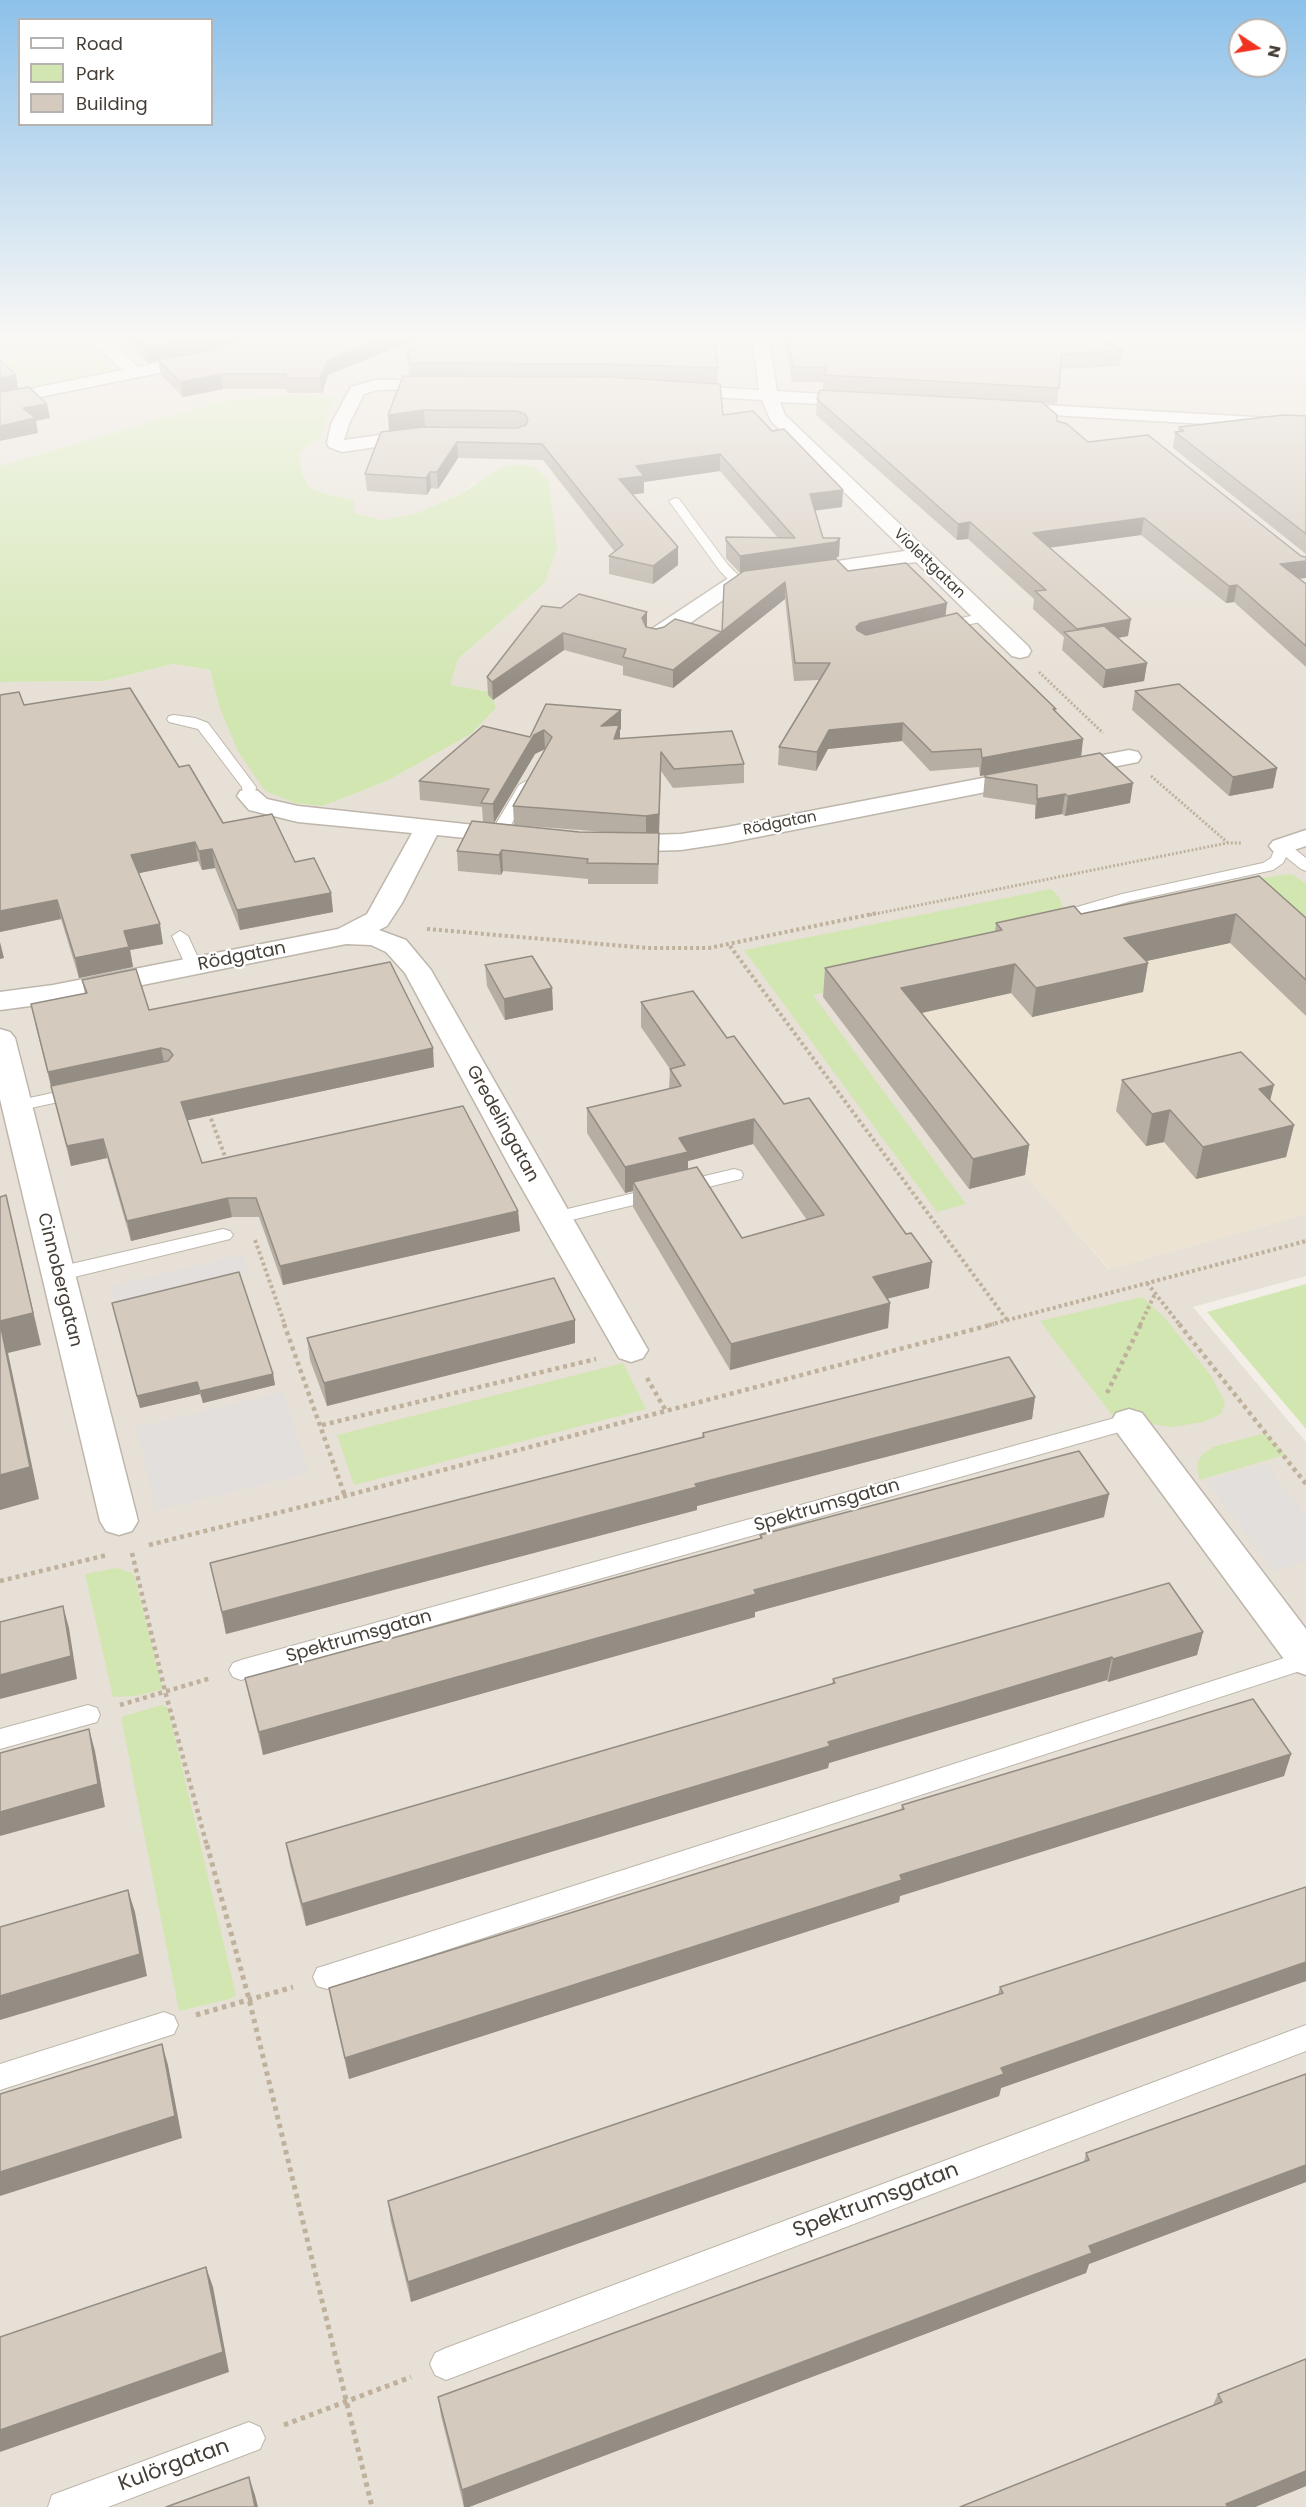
<!DOCTYPE html>
<html>
<head>
<meta charset="utf-8">
<style>
  body { margin:0 }
  #map { position:relative; width:1306px; height:2507px; overflow:hidden; background:#f3efe8; font-family:Poppins,sans-serif }
  canvas { display:block }
  .legend { position:absolute; left:18px; top:18px; width:195px; height:108px; box-sizing:border-box; background:#fff; border:2px solid #b5b2af; margin:0; padding:8px 10px; list-style:none; font-size:18px; color:#463f37 }
  .legend li { display:flex; align-items:center; gap:12px; height:30px }
  .legend b { width:30px; border:2px solid #b5b2af }
  .north { position:absolute; left:1228px; top:18px; width:60px; height:60px; box-sizing:border-box; background:#fff; border:2px solid #b5b2af; border-radius:50%; rotate:102deg; font-size:16px; font-weight:700; line-height:24px; text-align:center; color:#463f37 }
  .north::after { content:''; display:block; margin:auto; width:21px; height:27px; background:#f13220; clip-path:polygon(50% 0,100% 100%,50% 72%,0 100%) }
</style>
</head>
<body>
<div id="map">
<canvas width="1306" height="2507"></canvas>
<ul class="legend">
<li><b style="height:8px;background:#fff"></b>Road</li>
<li><b style="height:16px;background:#d2e6b2"></b>Park</li>
<li><b style="height:16px;background:#d4cabd"></b>Building</li>
</ul>
<div class="north">N</div>
</div>
<script>
const c = document.querySelector('canvas').getContext('2d');
c.lineJoin = 'round';
function fillPath(path, color) { c.fillStyle = color; c.fill(path, 'evenodd'); }
const shape = rows => new Path2D(rows.map(r => 'M' + r).join(''));
function strokePath(path, color, width, dash) { c.strokeStyle = color; c.lineWidth = width; c.lineCap = dash ? 'butt' : 'round'; c.setLineDash(dash || []); c.stroke(path); }
function drawText(font, color, halo, rows, align = 'center') {
  c.font = font + ' Poppins,sans-serif'; c.lineWidth = 4.5; c.setLineDash([]); c.textBaseline = 'middle'; c.strokeStyle = halo; c.fillStyle = color; for (const [text, x, y, turn = 0] of rows) {
    c.save(); c.translate(x, y); c.rotate((+turn || 0) * Math.PI / 180); c.textAlign = isNaN(turn) ? turn : align; if (halo) c.strokeText(text, 0, 0); c.fillText(text, 0, 0); c.restore();
  }
}
const residential = shape([
  [0,336,1103,336,1114,349,1151,356,1177,341,1202,347,1273,338,1275,336,1306,336,1306,953,1025,1175,1109,1269,1306,1214,1306,1276,1193,1307,1306,1442,1306,2507,0,2507,0,682,104,681,173,664,210,670,219,706,323,806,387,781,471,734,496,708,491,692,449,685,458,659,544,584,474,483,460,494,417,513,382,520,354,513,354,500,325,494,309,487,302,472,299,453,320,437,220,401,0,466]
]);
const education = shape([
  [1253,905,1306,953,1306,1214,1110,1269,1025,1176,969,1189,823,997]
]);
const green = shape([
  [18,336,74,336,112,369,103,375,0,395,0,390,24,385,3,364,12,363,0,351,0,339],
  [1103,336,1275,336,1273,338,1237,349,1202,347,1177,341,1151,356,1128,358,1114,349],
  [294,395,335,397,320,437,299,453,302,472,309,487,325,494,354,500,354,513,382,520,417,513,460,494,505,466,522,465,534,467,549,481,557,548,544,584,458,659,450,685,491,692,496,708,471,734,387,781,323,806,295,803,265,791,238,751,219,706,210,670,173,664,104,681,0,682,0,466,220,401],
  [1288,874,1294,875,1306,884,1306,924,1256,879],
  [1051,889,1059,897,1068,921,991,958,813,995,966,1204,937,1212,744,950],
  [1306,1284,1306,1429,1207,1312],
  [1142,1297,1165,1318,1211,1376,1225,1402,1221,1414,1203,1422,1172,1427,1152,1424,1135,1414,1115,1419,1040,1321],
  [623,1363,646,1409,354,1485,337,1435],
  [1265,1433,1285,1455,1199,1480,1197,1464,1202,1455,1213,1447],
  [117,1568,132,1573,135,1579,163,1689,136,1696,113,1697,85,1574],
  [162,1705,168,1708,236,1995,230,1999,179,2011,121,1717]
]);
const parking = shape([
  [242,1255,249,1273,116,1305,111,1286],
  [283,1392,309,1473,156,1511,136,1427],
  [1265,1464,1306,1516,1306,1561,1274,1571,1206,1480]
]);
const pathFar3 = shape([
  [1039,672,1103,733],
  [1151,776,1227,842],
  [870,915,1227,843,1242,843]
]);
const pathFar2 = shape([
  [427,929,648,948,709,948,877,913],
  [730,946,1007,1320],
  [209,1113,227,1162],
  [255,1240,285,1325],
  [1147,1283,1180,1325],
  [989,1325,1306,1241],
  [1140,1325,1155,1294]
]);
const pathFar1 = shape([
  [284,1324,345,1496],
  [1179,1324,1306,1484],
  [647,1378,666,1411],
  [1107,1393,1141,1324],
  [322,1425,596,1359],
  [149,1545,345,1496,994,1324],
  [132,1553,165,1691,207,1846],
  [0,1581,107,1555],
  [120,1705,211,1678]
]);
const path = shape([
  [207,1845,249,1999,372,2507],
  [196,2015,293,1987],
  [284,2425,411,2377]
]);
const lane = shape([
  [675,498,679,499,728,565,741,578,743,581,741,584,733,584,720,571,669,501,675,498],
  [984,613,990,617,989,620,940,631,934,627,935,624,984,613],
  [174,715,195,718,208,723,256,787,254,799,244,799,242,787,198,729,169,722,167,719,169,716,174,715],
  [526,781,533,785,506,834,498,839,493,837,490,834,519,785,526,781],
  [1282,841,1287,843,1306,858,1306,871,1301,869,1286,857,1283,863,1273,870,1131,901,1076,917,1068,912,1070,909,1122,894,1263,863,1271,858,1277,843,1282,841],
  [180,931,188,936,202,966,200,969,188,969,186,966,172,936,180,931],
  [80,1087,86,1088,89,1092,86,1096,17,1111,11,1110,8,1106,11,1102,80,1087],
  [734,1169,741,1171,743,1175,741,1179,555,1224,548,1222,545,1218,548,1214,555,1212,734,1169],
  [223,1229,230,1231,233,1235,230,1239,58,1281,51,1279,48,1274,51,1269,58,1267,223,1229],
  [1129,1414,1137,1417,1140,1422,1137,1427,241,1680,233,1677,229,1670,233,1663,241,1660,1129,1414],
  [1306,1651,1306,1669,327,1989,317,1986,313,1977,317,1968,327,1965,1306,1651],
  [88,1705,97,1708,100,1715,97,1722,0,1749,0,1729,88,1705],
  [164,2012,174,2016,178,2025,174,2034,0,2090,0,2064,164,2012],
  [1306,2025,1306,2051,446,2380,435,2375,430,2364,435,2353,446,2348,1306,2025],
  [249,2422,260,2427,265,2438,260,2449,108,2507,48,2507,52,2495,249,2422]
]);
const street = shape([
  [87,336,105,336,138,367,203,354,252,336,276,336,274,340,213,362,0,405,0,395,122,370,87,336],
  [752,336,768,336,777,391,867,397,870,401,867,405,861,406,780,402,785,415,1028,646,1031,651,1028,656,1020,658,1012,656,916,562,743,586,663,642,655,644,647,642,644,637,647,632,730,577,905,551,771,421,762,400,676,395,670,394,667,390,670,386,676,385,759,390,752,336],
  [444,379,450,380,453,384,450,388,377,390,364,394,349,424,344,440,422,429,429,431,431,435,429,439,342,452,329,447,327,443,331,424,351,387,376,380,444,379],
  [1008,403,1306,420,1306,430,1002,412,999,408,1002,404,1008,403],
  [1129,750,1138,752,1141,757,1138,762,727,843,681,850,614,852,605,849,601,844,605,839,614,836,681,834,727,827,1129,750],
  [249,789,258,791,267,799,298,806,521,830,525,835,521,840,512,843,437,835,402,903,387,926,379,930,406,940,431,970,648,1350,643,1358,631,1362,619,1358,511,1169,405,973,386,952,371,945,346,944,53,1003,0,1010,0,992,53,985,338,929,367,914,412,833,298,822,249,810,237,796,240,791,249,789],
  [1306,830,1306,846,1282,854,1273,851,1269,846,1273,841,1306,830],
  [0,1029,10,1032,15,1038,138,1521,132,1531,119,1535,106,1531,100,1521,0,1099,0,1029],
  [1129,1409,1142,1413,1306,1629,1306,1675,1292,1670,1116,1431,1111,1422,1116,1413,1129,1409]
]);
const wall = shape([
  [122,336,246,336,205,351,212,350,250,336,714,336,718,368,717,383,674,381,723,415,842,507,815,511,823,538,839,556,835,559,848,571,946,616,1056,712,1083,739,1081,756,1130,803,1065,816,1062,814,1035,819,1035,805,983,797,985,775,980,776,979,767,930,771,902,741,828,749,816,771,778,765,779,747,819,680,794,681,785,599,673,688,623,675,623,666,564,650,493,700,488,695,487,677,561,608,647,612,647,627,656,629,722,632,742,573,740,573,726,558,726,537,778,538,720,471,644,482,644,493,633,494,678,547,678,565,653,584,609,574,609,556,615,552,543,460,458,458,438,489,431,488,427,495,367,491,365,474,389,431,409,376,407,356,414,340,328,375,322,393,287,393,286,389,223,389,183,397,161,375,158,361,148,363],
  [784,336,1098,336,1122,351,1120,366,1060,369,1057,404,1043,403,1057,421,1088,442,1301,556,1306,557,1306,578,1299,578,1306,584,1306,667,1234,602,1226,603,1141,535,1049,548,1128,636,1118,638,1147,663,1144,681,1103,688,1062,650,1064,637,1033,609,1034,599,968,539,957,540,816,415,817,399,823,390,823,382,792,382],
  [1306,416,1306,554,1173,448,1175,432,1178,432,1179,427],
  [1135,691,1277,768,1273,788,1229,796,1132,710],
  [0,695,179,767,223,823,295,862,331,893,333,912,240,930,215,868,202,870,198,861,139,873,163,944,130,950,133,967,79,978,61,919,0,932],
  [546,704,621,710,621,729,620,730,620,738,744,764,744,783,673,788,661,771,659,833,657,833,659,854,658,884,588,884,588,879,503,871,501,875,458,871,457,851,483,822,482,807,420,800,419,781,530,737],
  [545,749,513,806,514,825,618,833,579,832,494,823,535,754],
  [1259,876,1306,918,1306,1016,1230,943,1146,961,1148,963,1143,992,1032,1017,1011,993,921,1013,1029,1145,1025,1175,969,1189,823,997,825,968,995,932,996,923,1081,914],
  [485,965,552,988,553,1010,505,1020,487,986],
  [82,980,149,1010,434,1067,188,1120,202,1163,518,1211,520,1231,283,1285,259,1217,232,1217,131,1241,107,1158,71,1166,35,1023,85,994],
  [641,1002,727,1038,784,1104,929,1288,887,1299,890,1303,888,1328,730,1370,633,1207,633,1191,625,1193,587,1133,587,1108,669,1089,670,1069,641,1027],
  [753,1144,807,1220,742,1238,688,1169,688,1161],
  [1122,1080,1270,1100,1294,1125,1286,1157,1196,1179,1164,1142,1146,1146,1116,1111],
  [112,1303,273,1374,275,1385,203,1403,200,1394,140,1408],
  [575,1320,575,1343,327,1406,310,1360,307,1338],
  [1035,1397,1032,1419,697,1506,697,1510,226,1634,210,1563,702,1437,703,1433],
  [1104,1517,755,1612,755,1617,263,1755,250,1701,245,1678,760,1539,760,1535],
  [1203,1632,1197,1655,1108,1682,1107,1680,829,1763,828,1768,306,1926,290,1865,286,1843,832,1684,833,1679],
  [1291,1754,1284,1776,900,1896,899,1902,349,2079,333,2010,329,1988,901,1810,902,1805],
  [1306,1887,1306,1981,1001,2088,999,2096,411,2302,391,2222,388,2201,998,1994,1000,1987],
  [1306,2074,1306,2182,1089,2264,1086,2273,469,2507,464,2507,441,2416,438,2397,1084,2162,1086,2153],
  [1306,2359,1306,2486,1255,2507,1213,2405,1218,2394]
]);
const shadedWall = shape([
  [204,336,246,336,202,352,148,363,146,348],
  [388,336,422,336,422,337,328,375,322,393,320,378,327,361],
  [221,374,223,389,183,397,180,382],
  [16,375,18,389,0,393,0,378],
  [47,404,50,418,36,421,38,433,0,441,0,426,23,408],
  [424,410,425,427,389,432,388,415],
  [457,442,458,458,438,489,437,472],
  [720,454,720,471,644,482,644,493,620,496,619,479,636,466],
  [430,472,431,488,427,495,426,478],
  [843,490,842,507,809,511,810,494],
  [1144,518,1141,535,1031,550,1033,533],
  [970,522,968,539,957,540,958,524],
  [840,538,839,556,835,559,740,573,740,556],
  [678,547,678,565,653,584,653,566],
  [1306,561,1306,578,1277,581,1280,564],
  [785,582,785,599,673,688,673,670],
  [1237,585,1234,602,1226,603,1229,586],
  [947,603,945,620,858,641,856,627,860,623],
  [647,612,647,629,642,618],
  [1131,619,1128,636,1079,645,1075,642,1077,629],
  [563,633,564,650,493,700,492,682],
  [1147,663,1144,681,1103,688,1106,670],
  [621,710,621,729,620,730,620,743,601,726],
  [903,723,902,741,828,749,816,771,817,752,829,730],
  [544,730,545,749,535,754,494,823,493,804,534,735],
  [1083,739,1081,757,980,776,982,758],
  [661,752,659,833,646,835,646,816],
  [1277,768,1273,788,1229,796,1233,777],
  [1133,783,1130,803,1065,816,1068,796],
  [1065,794,1062,814,1035,819,1037,799],
  [195,842,198,861,135,874,131,855],
  [212,849,215,868,202,870,199,851],
  [502,850,503,871,501,875,499,855],
  [331,893,333,912,240,930,237,910],
  [57,900,61,919,0,932,0,911],
  [1236,914,1230,943,1119,967,1124,938],
  [160,924,163,944,130,950,133,967,79,978,75,958,124,931],
  [0,942,4,958,0,959],
  [1148,963,1143,992,1032,1017,1036,988],
  [1015,964,1011,993,899,1018,901,988],
  [552,988,553,1010,505,1020,504,999],
  [161,1048,165,1067,52,1091,48,1072],
  [433,1048,434,1067,185,1121,181,1102],
  [1274,1085,1266,1117,1259,1089],
  [1170,1110,1164,1142,1146,1146,1152,1114],
  [754,1119,753,1144,688,1161,688,1178,633,1182,633,1191,625,1193,625,1167,679,1138],
  [1294,1125,1286,1157,1196,1179,1203,1147],
  [103,1139,107,1158,71,1166,67,1146],
  [1029,1145,1025,1175,969,1189,973,1159],
  [6,1195,41,1345,8,1353,39,1499,0,1510,0,1321],
  [228,1198,232,1217,131,1241,127,1221],
  [518,1211,520,1231,283,1285,280,1266],
  [932,1262,929,1288,870,1303,873,1277],
  [890,1303,888,1328,730,1370,731,1344],
  [575,1320,575,1343,327,1406,324,1383],
  [273,1374,275,1385,203,1403,200,1391],
  [197,1382,200,1394,140,1408,137,1396],
  [1035,1397,1032,1419,697,1506,697,1510,226,1634,222,1612,695,1484],
  [1109,1494,1104,1517,755,1612,755,1617,263,1755,259,1732,754,1590],
  [63,1606,69,1628,77,1679,0,1699,0,1675],
  [1203,1632,1197,1655,1108,1682,1113,1659],
  [1112,1657,1107,1680,829,1763,828,1768,306,1926,302,1904,828,1742],
  [89,1729,95,1751,105,1807,0,1836,0,1812],
  [1291,1754,1284,1776,900,1896,899,1902,349,2079,345,2058,900,1875],
  [128,1890,135,1912,147,1976,0,2020,0,1996],
  [1306,1962,1306,1981,1001,2088,999,2096,411,2302,408,2282,1001,2068],
  [162,2044,168,2065,182,2138,0,2196,0,2172],
  [1306,2165,1306,2182,1089,2264,1086,2273,469,2507,464,2507,462,2490,1089,2246],
  [206,2267,213,2287,229,2372,0,2452,0,2430],
  [1306,2471,1306,2486,1255,2507,1225,2507,1226,2504],
  [249,2477,255,2495,258,2507,255,2507]
]);
const building = shape([
  [134,336,204,336,146,348,134,336],
  [250,336,388,336,327,361,320,378,285,378,286,374,221,374,180,382,158,360,212,350,250,336],
  [416,336,714,336,718,368,609,364,408,363,411,356,407,356,416,336],
  [787,336,1098,336,1122,351,1061,354,1059,388,824,375,826,367,793,367,787,336],
  [0,360,16,375,0,378,0,360],
  [403,376,609,377,720,384,723,415,753,411,772,431,784,429,843,490,810,494,823,538,840,538,836,542,740,556,726,540,726,537,795,538,720,454,636,466,644,476,619,479,678,547,653,566,609,556,623,545,542,444,457,442,437,472,430,472,426,478,365,474,381,432,424,427,517,428,526,425,528,419,525,414,517,411,424,410,388,415,403,376],
  [29,387,47,404,23,408,35,418,0,426,0,392,29,387],
  [820,390,1042,402,1057,415,1057,421,1067,424,1088,442,1148,435,1301,556,1306,557,1306,561,1280,564,1306,584,1306,646,1237,585,1229,586,1144,518,1033,533,1131,619,1077,629,1035,591,1046,590,970,522,958,524,817,399,820,390],
  [1283,415,1306,416,1306,534,1175,432,1184,431,1179,427,1283,415],
  [836,559,848,571,906,563,947,603,860,623,856,627,857,630,866,635,957,613,1056,709,1053,709,1083,739,982,758,981,749,932,752,903,723,829,730,817,752,779,747,830,663,795,663,785,582,673,670,623,657,626,649,563,633,492,682,487,677,542,606,561,608,579,594,647,612,642,618,646,627,656,629,664,627,675,619,722,632,724,585,744,571,836,559],
  [1104,626,1147,663,1106,670,1064,632,1104,626],
  [1179,684,1277,768,1233,777,1135,691,1179,684],
  [130,688,179,767,189,765,223,823,272,814,295,862,314,858,331,893,237,910,212,849,199,851,195,842,131,855,160,924,124,931,129,947,75,958,57,900,0,911,0,695,19,692,24,705,130,688],
  [546,704,621,710,601,726,619,725,614,739,732,731,744,764,674,769,661,752,659,814,646,816,513,806,552,737,544,730,534,735,493,804,481,803,489,789,419,781,483,726,530,737,546,704],
  [1100,753,1133,783,1068,796,1065,794,1037,799,1037,785,985,777,985,775,1100,753],
  [472,821,579,832,659,833,658,864,587,863,588,859,502,850,499,855,457,851,472,821],
  [1259,876,1306,918,1306,980,1236,914,1124,938,1148,963,1036,988,1015,964,901,988,1029,1145,973,1159,825,968,1002,930,996,923,1074,906,1081,914,1259,876],
  [532,956,552,988,504,999,485,965,532,956],
  [390,962,433,1048,181,1102,202,1163,463,1106,518,1211,280,1266,256,1198,228,1198,127,1221,103,1139,67,1146,51,1086,168,1061,173,1055,169,1050,161,1048,48,1072,31,1004,87,993,82,980,136,969,149,1010,390,962],
  [693,991,727,1038,734,1036,784,1104,809,1098,906,1234,911,1233,932,1262,873,1277,890,1303,731,1344,633,1182,697,1167,742,1238,824,1215,754,1119,679,1138,688,1152,625,1167,587,1108,681,1086,670,1069,685,1065,641,1002,693,991],
  [1241,1052,1274,1085,1259,1089,1294,1125,1203,1147,1170,1110,1152,1114,1122,1080,1241,1052],
  [6,1195,33,1313,0,1321,0,1197,6,1195],
  [239,1272,273,1374,200,1391,197,1382,137,1396,112,1303,239,1272],
  [554,1278,575,1320,324,1383,307,1338,554,1278],
  [0,1323,30,1467,0,1475,0,1323],
  [1009,1357,1035,1397,695,1484,697,1487,222,1612,210,1563,704,1437,703,1433,1009,1357],
  [1079,1451,1109,1494,754,1590,756,1594,259,1732,245,1678,762,1538,760,1535,1079,1451],
  [1169,1583,1203,1632,1113,1659,1112,1657,828,1742,830,1746,302,1904,286,1843,835,1683,833,1679,1169,1583],
  [63,1606,71,1656,0,1675,0,1622,63,1606],
  [1253,1699,1291,1754,900,1875,902,1880,345,2058,329,1988,904,1809,902,1805,1253,1699],
  [89,1729,98,1784,0,1812,0,1753,89,1729],
  [1306,1887,1306,1962,1001,2068,1004,2074,408,2282,388,2201,1003,1993,1000,1987,1306,1887],
  [128,1890,140,1954,0,1996,0,1927,128,1890],
  [162,2044,175,2116,0,2172,0,2094,162,2044],
  [1306,2074,1306,2165,1089,2246,1092,2253,462,2490,438,2397,1089,2160,1086,2153,1306,2074],
  [206,2267,223,2352,0,2430,0,2337,206,2267],
  [1306,2359,1306,2471,1226,2504,1228,2507,960,2507,1222,2402,1218,2394,1306,2359],
  [249,2477,255,2507,166,2507,249,2477]
]);
const farStreetnames = [
  ["Violettgatan",929,564,44],
  ["Rödgatan",780,824,-11]
];
const streetNames = [
  ["Rödgatan",242,957,-11],
  ["Gredelingatan",502,1124,61],
  ["Cinnobergatan",59,1280,76],
  ["Spektrumsgatan",827,1506,-16],
  ["Spektrumsgatan",359,1637,-16]
];
const nearStreetnames = [
  ["Spektrumsgatan",876,2201,-21],
  ["Kulörgatan",174,2466,-20]
];
fillPath(residential, '#e7e0d6');
fillPath(education, '#ece3d2');
fillPath(green, '#d2e6b2');
fillPath(parking, '#e2dfdc');
strokePath(lane, '#beb6ab', 2);
strokePath(street, '#beb6ab', 3);
strokePath(pathFar3, '#bfb19c', 3, [2, 2]);
strokePath(pathFar2, '#bfb19c', 4, [3, 3]);
strokePath(pathFar1, '#bfb19c', 4.5, [4, 4]);
strokePath(path, '#bfb19c', 5, [4.5, 4.5]);
fillPath(lane, '#fff');
fillPath(street, '#fff');
fillPath(wall, '#b6aea3');
fillPath(shadedWall, '#948d84');
fillPath(building, '#d4cabd');
strokePath(building, '#948d84', 1.5);
const sky = c.createLinearGradient(0, 0, 0, 687);
sky.addColorStop(0, '#8dc1ea');
sky.addColorStop(0.49, '#faf8f5');
sky.addColorStop(1, '#faf8f500');
c.fillStyle = sky;
c.fillRect(0, 0, 1306, 687);
drawText('15px', '#463f37', '#fff', farStreetnames);
drawText('18px', '#463f37', '#fff', streetNames);
drawText('21px', '#463f37', '#fff', nearStreetnames);
</script>
</body>
</html>
